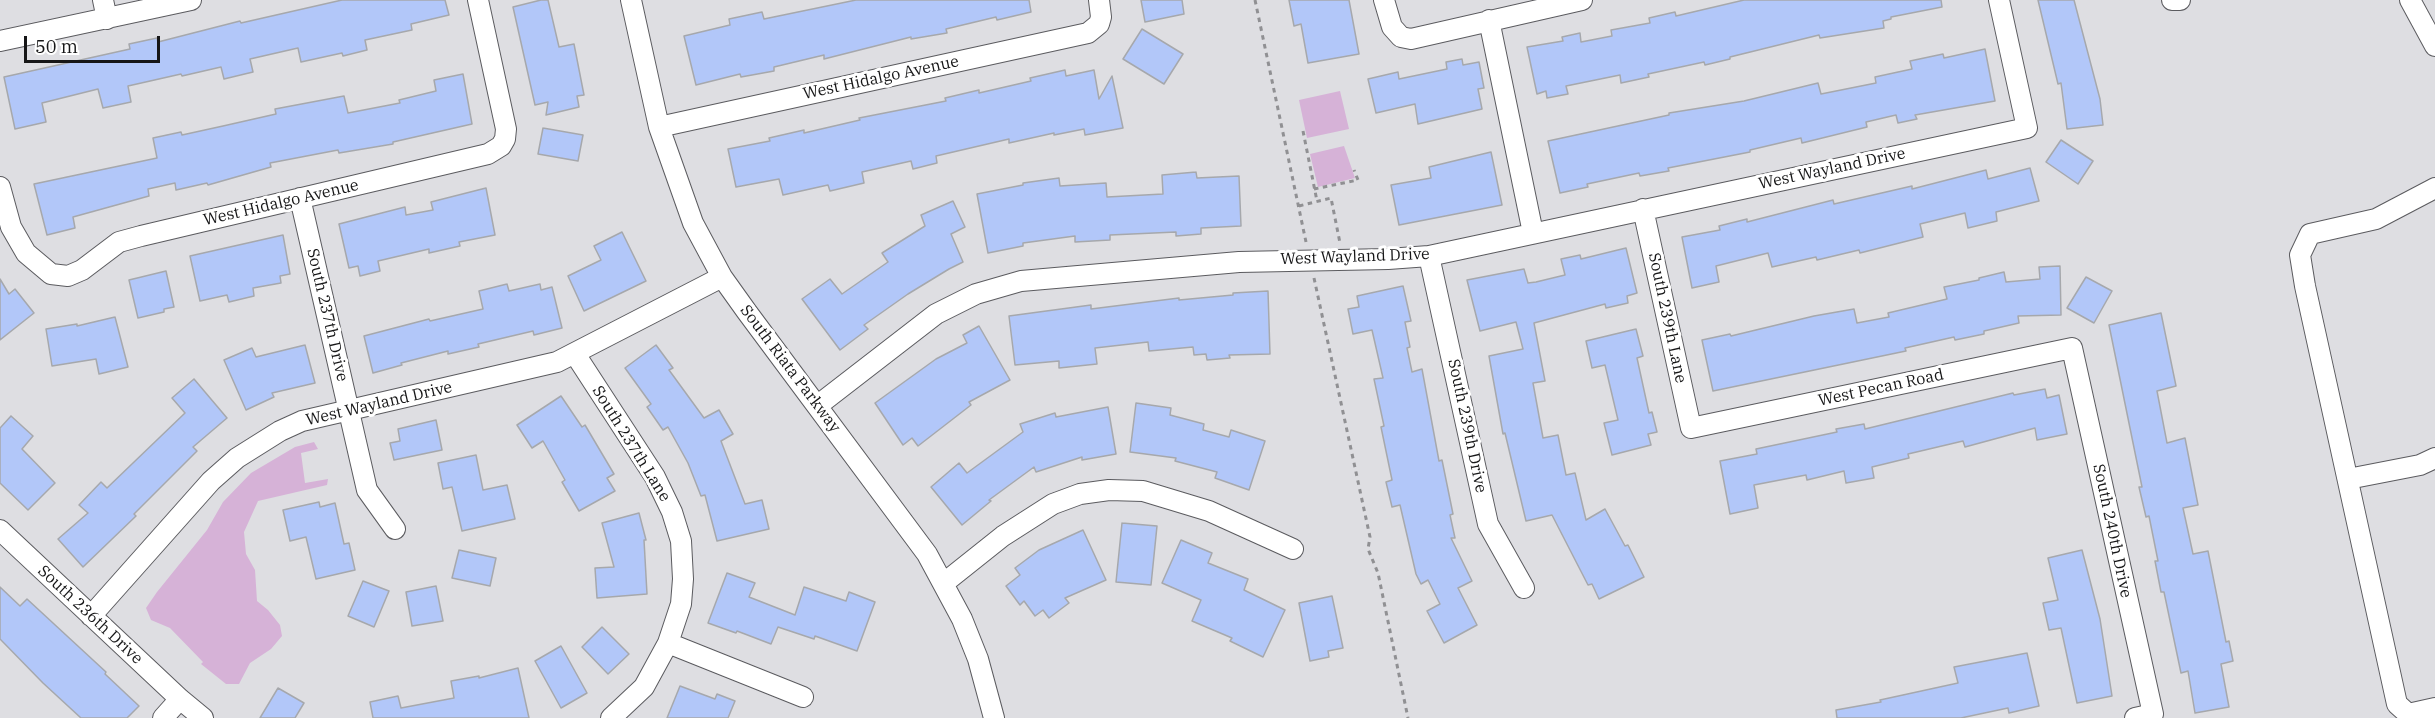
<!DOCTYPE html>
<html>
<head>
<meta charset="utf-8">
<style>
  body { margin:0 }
  #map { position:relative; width:2435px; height:718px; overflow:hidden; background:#dedee2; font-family:"IBM Plex Serif",serif }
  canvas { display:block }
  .scale { position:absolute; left:24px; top:36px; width:136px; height:27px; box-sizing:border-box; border:3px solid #161617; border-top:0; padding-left:8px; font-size:18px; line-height:21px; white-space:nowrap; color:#161617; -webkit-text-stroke:4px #fff; paint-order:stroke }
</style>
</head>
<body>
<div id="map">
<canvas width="2435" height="718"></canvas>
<div class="scale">50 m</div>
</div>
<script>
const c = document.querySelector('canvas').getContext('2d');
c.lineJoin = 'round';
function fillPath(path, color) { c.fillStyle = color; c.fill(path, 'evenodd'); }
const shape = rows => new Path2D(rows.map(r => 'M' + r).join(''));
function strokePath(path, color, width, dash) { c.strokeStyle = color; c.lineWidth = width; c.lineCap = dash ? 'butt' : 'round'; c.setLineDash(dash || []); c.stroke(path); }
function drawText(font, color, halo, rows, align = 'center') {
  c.font = font + ' "IBM Plex Serif",serif'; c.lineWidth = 6; c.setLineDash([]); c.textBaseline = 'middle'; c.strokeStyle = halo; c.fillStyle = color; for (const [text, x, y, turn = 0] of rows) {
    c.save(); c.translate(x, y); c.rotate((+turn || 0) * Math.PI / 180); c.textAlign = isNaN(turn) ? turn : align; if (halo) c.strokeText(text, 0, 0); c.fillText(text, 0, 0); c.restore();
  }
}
const green = shape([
  [1340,91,1349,129,1307,138,1299,100],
  [1344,146,1355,178,1318,187,1310,154],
  [314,442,318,449,301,453,305,483,328,479,327,485,258,501,244,532,246,554,255,570,257,601,268,610,280,625,282,636,271,649,250,663,239,684,226,684,201,664,203,662,170,628,151,620,146,608,157,592,207,530,223,502,251,473,295,447]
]);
const building = shape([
  [342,0,445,0,449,15,411,24,412,30,365,40,367,50,343,56,342,53,301,62,298,48,250,59,253,72,224,79,221,67,182,76,181,74,128,86,131,102,103,108,98,89,42,103,46,122,15,129,4,77,130,49,129,44,157,38,158,42,240,21,241,23,342,0],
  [541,0,548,0,559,47,574,44,584,95,577,96,579,107,546,115,548,102,535,105,513,7,541,0],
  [856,0,1029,0,1031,12,997,20,996,17,946,29,947,33,911,39,911,37,824,59,824,55,774,67,774,71,741,77,740,74,696,85,684,36,730,25,729,19,762,12,764,19,856,0],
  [1141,0,1182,0,1184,14,1145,22,1141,0],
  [1289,0,1349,0,1359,54,1308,63,1301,24,1294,26,1289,0],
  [1744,0,1941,0,1942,7,1891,17,1891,19,1883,21,1884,28,1820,38,1819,35,1730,57,1730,59,1705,65,1704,62,1648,74,1649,77,1621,83,1620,75,1566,86,1568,94,1547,98,1546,91,1537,94,1527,47,1563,41,1562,37,1580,33,1581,42,1612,36,1611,30,1650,23,1649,18,1675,12,1676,16,1744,0],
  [2038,0,2074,0,2100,99,2103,125,2067,129,2061,83,2058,84,2038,0],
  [1142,29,1183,54,1164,84,1123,59,1142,29],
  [1985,49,1995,101,1915,115,1917,119,1898,123,1896,115,1866,122,1867,127,1802,143,1801,138,1750,150,1750,152,1668,168,1669,171,1640,176,1639,173,1587,184,1588,187,1560,193,1548,141,1669,115,1669,113,1744,101,1818,83,1821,94,1876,83,1875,77,1912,69,1910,61,1943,54,1944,58,1985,49],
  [1462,59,1463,65,1479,62,1484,88,1478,89,1482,109,1418,124,1415,104,1376,113,1368,79,1398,72,1399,79,1447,69,1446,62,1462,59],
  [1065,70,1066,76,1094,70,1099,99,1112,76,1123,128,1085,135,1084,129,1054,135,1054,133,1009,143,1009,139,936,156,937,163,913,169,911,161,862,172,864,183,830,191,828,185,783,195,779,179,736,187,728,149,770,141,769,138,804,130,804,133,860,120,859,118,946,101,945,98,979,90,979,93,1031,81,1030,78,1065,70],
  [463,74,472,124,393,142,393,144,339,153,338,150,270,163,271,167,208,185,207,183,176,190,175,183,148,189,149,196,73,217,75,228,47,235,34,184,157,158,153,138,181,132,182,135,223,126,276,114,275,109,344,96,348,113,400,103,399,100,436,91,434,80,463,74],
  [543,128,583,135,578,161,538,154,543,128],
  [2061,140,2093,161,2078,184,2046,162,2061,140],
  [1491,152,1502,205,1399,225,1391,185,1431,178,1429,167,1491,152],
  [2030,168,2039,201,1996,212,1997,221,1968,228,1965,213,1920,224,1923,237,1860,253,1859,250,1817,260,1816,257,1772,267,1768,253,1716,266,1719,282,1692,288,1682,237,1720,230,1719,226,1747,219,1747,222,1833,200,1834,204,1912,186,1912,189,1986,170,1988,179,2030,168],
  [1196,172,1197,178,1239,176,1241,226,1201,228,1201,234,1176,236,1176,232,1110,235,1110,240,1075,242,1075,236,1023,243,1023,246,988,253,977,194,1023,185,1023,183,1059,178,1060,186,1106,183,1107,197,1163,194,1162,175,1196,172],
  [486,188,495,235,459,242,460,246,429,253,429,249,378,261,380,271,360,276,358,266,349,268,339,224,405,207,406,215,433,210,431,202,486,188],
  [953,201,965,227,951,234,963,262,949,269,908,294,864,325,868,329,840,350,802,299,830,279,842,294,888,262,882,253,925,226,921,215,953,201],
  [622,232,646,281,584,311,568,276,601,260,594,246,622,232],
  [283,235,290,274,280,276,281,283,253,288,254,296,229,302,227,295,200,301,190,256,283,235],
  [1626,248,1637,293,1627,296,1628,303,1606,308,1605,304,1534,323,1545,381,1533,383,1543,438,1558,435,1566,475,1575,473,1586,520,1605,509,1625,546,1628,545,1644,577,1599,599,1592,584,1588,585,1552,515,1526,521,1505,433,1503,434,1489,356,1523,349,1516,322,1480,331,1467,280,1524,269,1528,283,1536,282,1565,275,1561,259,1580,255,1581,259,1626,248],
  [2060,266,2061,315,2018,316,2019,323,1984,331,1984,334,1955,340,1954,337,1905,348,1906,351,1713,391,1702,340,1730,334,1731,336,1814,316,1854,309,1857,323,1889,317,1888,313,1947,299,1944,287,1979,280,1979,278,2004,272,2006,282,2040,279,2039,267,2060,266],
  [166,271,174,307,164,309,164,312,138,318,129,280,166,271],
  [2086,277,2112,291,2094,323,2067,308,2086,277],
  [0,279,9,294,15,289,34,313,0,340,0,279],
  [507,284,509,291,540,284,541,290,552,287,562,328,534,335,533,331,478,344,479,347,448,354,448,351,401,363,402,365,373,373,364,336,429,319,430,321,483,309,479,291,507,284],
  [1403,286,1411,321,1405,322,1410,347,1407,348,1412,372,1422,369,1439,461,1442,460,1453,514,1450,515,1455,538,1451,538,1472,581,1458,588,1477,625,1444,643,1427,611,1440,604,1428,580,1421,584,1416,574,1400,505,1392,507,1386,482,1392,480,1381,427,1384,426,1374,379,1383,378,1372,330,1353,334,1348,309,1359,307,1357,296,1403,286],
  [1268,291,1270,354,1229,355,1230,358,1207,360,1206,354,1194,355,1193,347,1149,351,1148,342,1095,348,1097,364,1059,368,1059,361,1015,365,1009,316,1091,305,1091,309,1179,298,1179,300,1233,295,1233,293,1268,291],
  [2161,313,2176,386,2157,391,2167,443,2185,438,2198,505,2183,508,2193,554,2208,551,2226,642,2229,641,2233,661,2221,664,2229,707,2195,713,2188,671,2181,673,2164,592,2161,592,2155,561,2158,561,2149,516,2146,517,2139,487,2142,487,2109,325,2161,313],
  [115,317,128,367,99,374,96,359,52,366,46,329,77,324,77,326,115,317],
  [979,326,1010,380,969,402,971,405,918,446,912,438,903,445,875,403,936,359,967,343,963,335,979,326],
  [1636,329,1643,356,1637,358,1649,413,1652,412,1657,432,1648,434,1651,445,1612,455,1604,423,1618,420,1605,365,1592,368,1586,341,1636,329],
  [305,345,315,383,272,393,274,397,246,410,224,360,252,348,256,357,305,345],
  [656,345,673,368,669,370,704,418,719,410,733,434,721,441,745,504,762,500,769,529,717,541,705,495,701,496,688,463,668,427,663,430,647,407,651,404,625,368,656,345],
  [194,379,227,418,193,447,197,451,134,514,136,516,83,567,58,539,88,513,79,505,101,482,107,488,185,413,172,398,194,379],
  [2045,389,2047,398,2059,395,2067,434,2037,440,2035,428,1965,447,1963,441,1908,454,1909,458,1872,467,1874,478,1846,483,1844,471,1807,480,1806,475,1754,485,1758,508,1730,514,1720,461,1757,454,1756,449,1837,432,1836,429,1864,424,1865,429,2013,393,2014,395,2045,389],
  [561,396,582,427,585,425,614,474,607,478,615,491,579,511,562,482,565,480,543,441,532,448,517,425,561,396],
  [1136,403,1171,408,1170,415,1204,424,1203,430,1229,437,1231,430,1265,441,1249,490,1215,478,1217,472,1175,461,1176,458,1130,452,1136,403],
  [1108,407,1116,454,1082,460,1082,457,1036,472,1034,467,989,500,991,501,962,525,931,487,959,463,967,473,1023,432,1020,424,1055,413,1056,417,1108,407],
  [11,416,33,436,22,449,55,483,28,510,0,483,0,428,11,416],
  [436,420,442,450,394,460,390,443,400,441,398,429,436,420],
  [476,455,483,490,507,485,515,519,462,531,452,487,443,489,438,463,476,455],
  [319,502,320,507,335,503,344,544,349,543,355,570,316,579,306,537,290,541,283,510,319,502],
  [639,513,646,540,644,540,647,594,597,598,595,568,614,567,602,523,639,513],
  [1122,523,1157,526,1151,585,1116,582,1122,523],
  [1083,530,1106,580,1065,598,1069,603,1049,618,1043,610,1035,616,1024,601,1020,605,1006,586,1020,575,1015,568,1039,550,1083,530],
  [1181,540,1212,553,1208,563,1248,579,1244,590,1285,610,1263,657,1230,641,1232,638,1192,621,1201,600,1162,583,1181,540],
  [459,550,496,558,490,586,452,578,459,550],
  [2082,550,2100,619,2112,696,2077,703,2061,628,2049,630,2043,603,2058,600,2048,558,2082,550],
  [727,573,755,583,749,597,795,615,804,587,846,601,849,592,875,602,857,651,815,636,814,639,778,627,771,644,737,631,736,633,708,623,727,573],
  [363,581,389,591,374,627,348,616,363,581],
  [436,586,443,621,412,626,406,592,436,586],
  [0,587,20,606,27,599,106,672,105,674,139,706,127,718,81,718,43,683,0,639,0,587],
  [1332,596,1343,648,1328,651,1329,657,1310,661,1299,603,1332,596],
  [602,627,629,654,608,674,582,647,602,627],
  [561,646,587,693,561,708,535,661,561,646],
  [2027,653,2039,706,2009,713,2008,708,1961,718,1837,718,1836,710,1881,702,1880,700,1958,683,1954,667,2027,653],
  [518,668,529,718,373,718,370,702,398,696,401,708,454,698,451,681,479,676,479,678,518,668],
  [680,686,715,699,717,694,735,701,728,718,667,718,680,686],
  [278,688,304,703,295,718,260,718,278,688]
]);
const path = shape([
  [1255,0,1306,242],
  [1303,131,1317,201],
  [1314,189,1358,180,1354,170],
  [1299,206,1331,198,1340,243],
  [1314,278,1370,537,1368,549,1378,573,1408,718]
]);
const minor = shape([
  [103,0,107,19],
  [631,0,659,127,693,223,722,277,747,312,927,554,962,619,978,659,994,718],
  [1384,0,1392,27,1401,37,1411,39,1582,0],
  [2172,0,2180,0],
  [2410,0,2435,46],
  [1489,20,1533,233],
  [0,41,191,0],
  [659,127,1088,33,1099,24,1101,17,1099,0],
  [0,187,11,227,26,253,51,274,68,276,82,270,119,242,141,236,488,154,501,146,505,139,506,129,478,0],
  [2435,188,2376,219,2310,234,2300,255,2305,286,2397,704,2408,714,2435,708],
  [300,198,367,490,395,529],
  [1643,209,1691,428,2072,348,2153,714,2135,718],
  [1429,256,1488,524,1524,588],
  [575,354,655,477,672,512,681,541,683,579,681,604,668,643,644,687,611,718],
  [817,406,936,314,976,294,1021,281,1239,262,1388,259,1429,256,2027,128,1999,0],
  [2348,479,2420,465,2435,458],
  [0,530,180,699,203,718],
  [944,583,1003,536,1053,504,1080,494,1109,490,1143,491,1209,511,1293,549],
  [91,616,211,481,237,458,280,431,302,421,557,362,722,277],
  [668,643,803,697],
  [163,718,180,699]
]);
const streetNames = [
  ["West Hidalgo Avenue",881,78,-12],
  ["West Wayland Drive",1832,169,-12],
  ["West Hidalgo Avenue",281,203,-13],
  ["West Wayland Drive",1355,257,-2],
  ["South 237th Drive",327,315,77],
  ["South 239th Lane",1667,318,78],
  ["South Riata Parkway",790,369,53],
  ["West Pecan Road",1881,388,-12],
  ["West Wayland Drive",379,404,-13],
  ["South 239th Drive",1467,426,78],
  ["South 237th Lane",631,444,58],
  ["South 240th Drive",2112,531,78],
  ["South 236th Drive",90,615,43]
];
fillPath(green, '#d6b2d7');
fillPath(building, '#b2c7f9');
strokePath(building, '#a6a8ac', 1.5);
strokePath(minor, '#5b5b5f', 22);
strokePath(path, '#909093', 3, [4.5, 4.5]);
strokePath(minor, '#fff', 20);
drawText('16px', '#161617', '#fff', streetNames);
</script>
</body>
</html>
